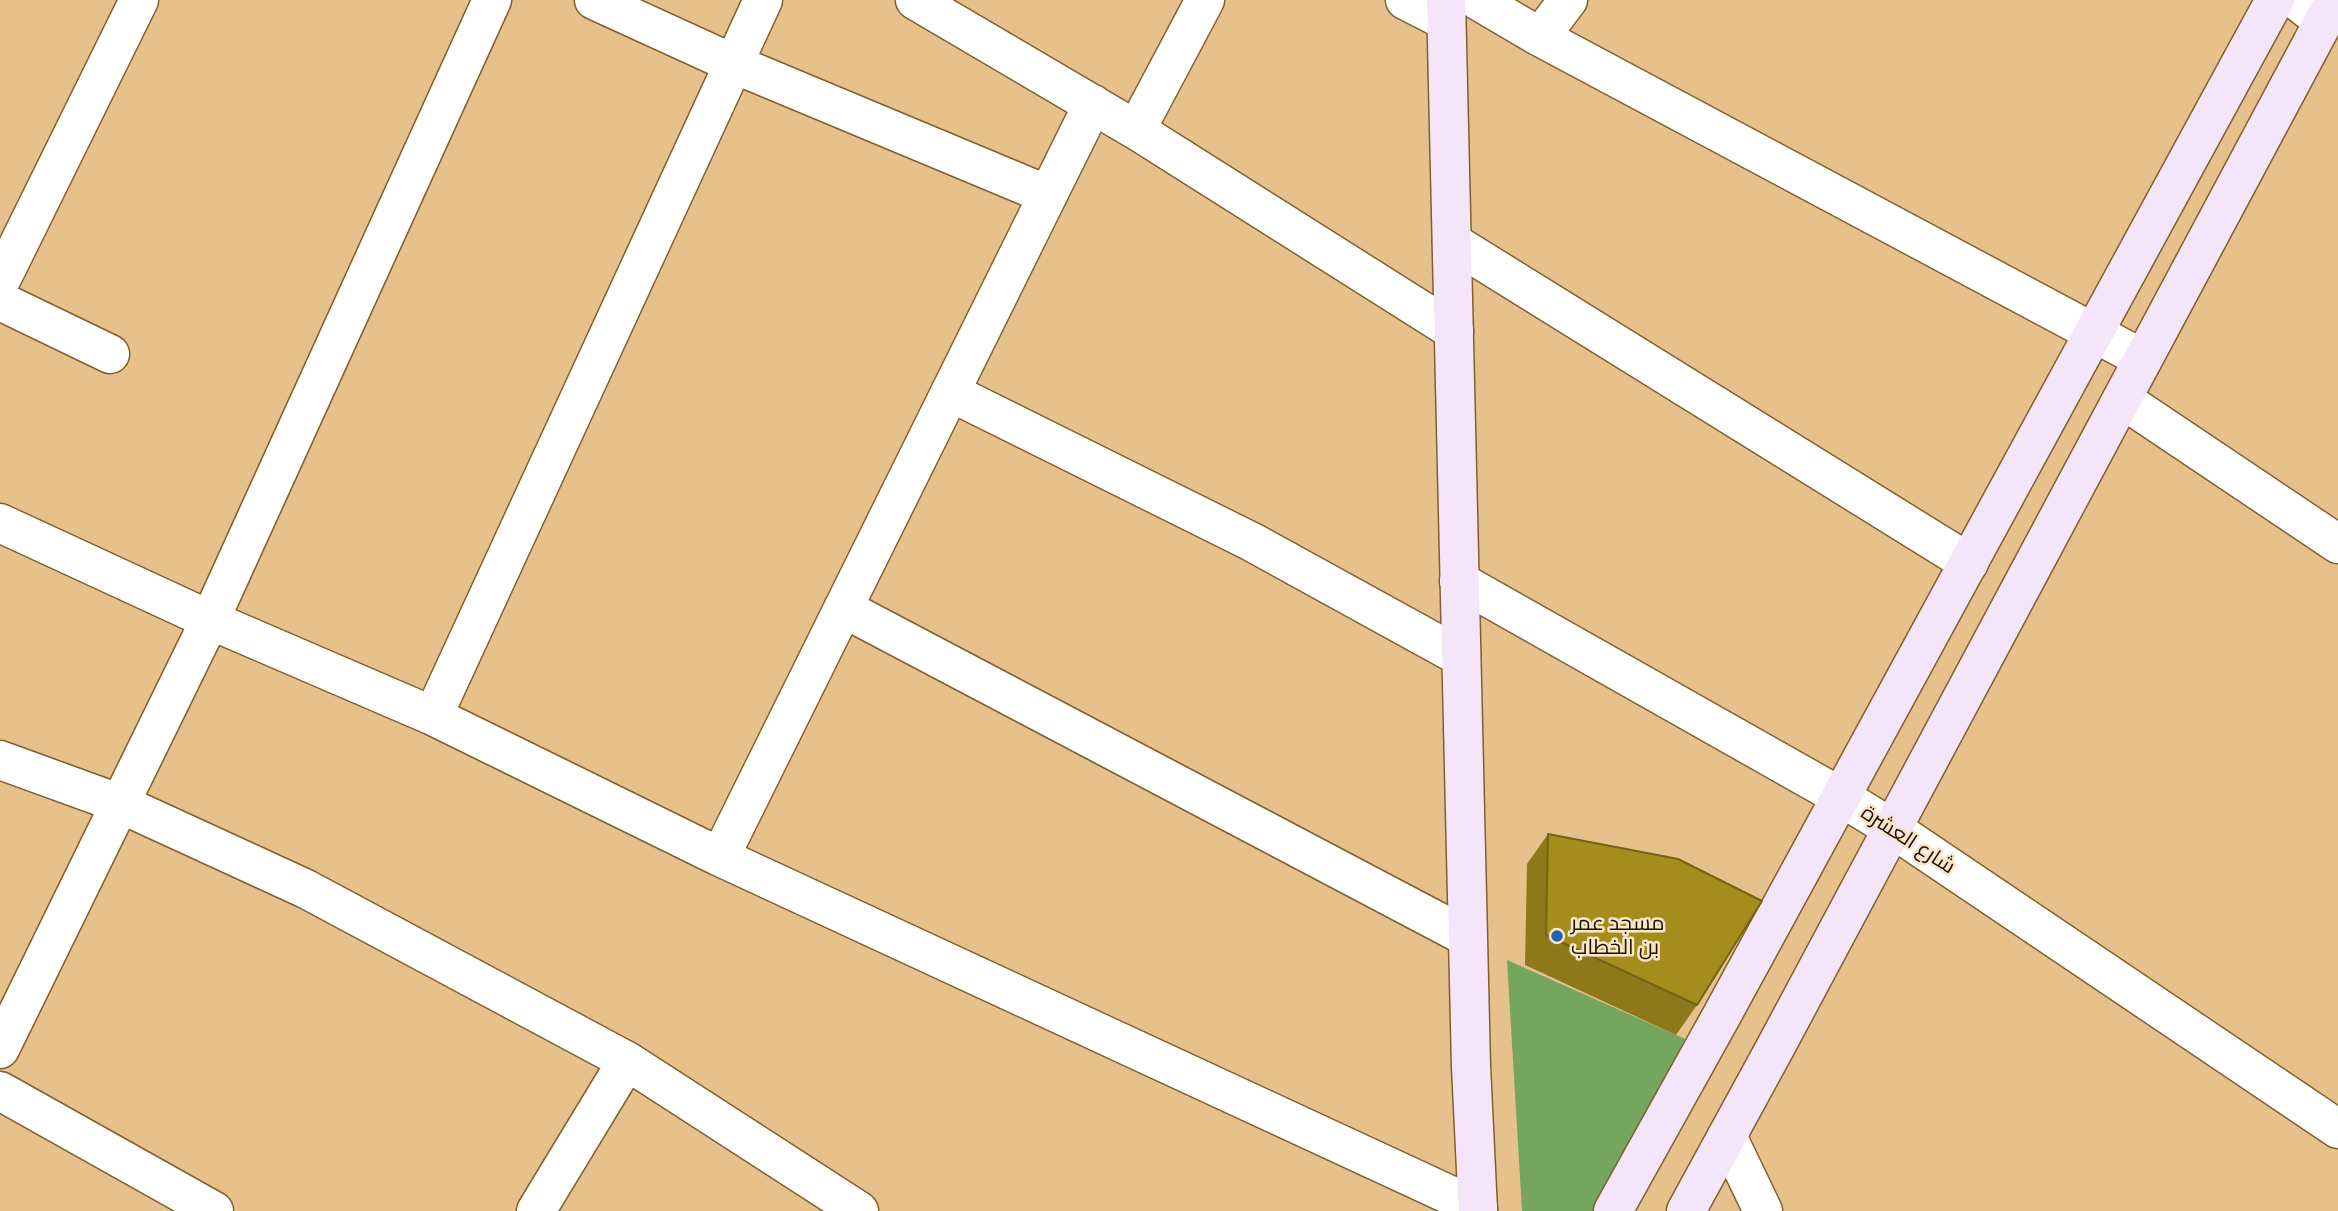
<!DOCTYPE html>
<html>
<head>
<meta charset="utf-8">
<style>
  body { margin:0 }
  canvas { display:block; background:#e6c18c }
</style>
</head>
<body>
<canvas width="2338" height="1211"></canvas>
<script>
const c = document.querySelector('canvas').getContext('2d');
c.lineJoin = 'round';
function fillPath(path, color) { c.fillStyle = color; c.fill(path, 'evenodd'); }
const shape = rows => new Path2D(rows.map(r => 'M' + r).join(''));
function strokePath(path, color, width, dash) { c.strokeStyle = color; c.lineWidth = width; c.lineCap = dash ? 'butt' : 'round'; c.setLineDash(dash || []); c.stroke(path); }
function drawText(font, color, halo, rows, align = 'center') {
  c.font = font + ' Figtree,Cairo,sans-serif'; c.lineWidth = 5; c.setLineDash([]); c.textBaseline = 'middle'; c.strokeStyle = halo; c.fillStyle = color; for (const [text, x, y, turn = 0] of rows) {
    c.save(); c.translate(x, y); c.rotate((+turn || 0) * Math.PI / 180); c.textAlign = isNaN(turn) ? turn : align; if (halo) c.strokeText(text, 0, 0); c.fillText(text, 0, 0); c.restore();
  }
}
const green = shape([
  [1507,960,1685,1039,1598,1211,1522,1211]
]);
const minor = shape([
  [594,0,734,64,1048,195],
  [915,0,1136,130,1454,331],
  [1405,0,1446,21],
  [1477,0,1540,37,2143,359],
  [2296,0,2323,21],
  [1540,37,1568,0],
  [1136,130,1205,0],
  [1452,242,1969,563],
  [0,282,139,0],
  [0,301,110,354],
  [950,392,1252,542,1461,657],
  [2122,399,2338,544],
  [0,523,210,620,433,716,720,857,1478,1208],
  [1459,581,1841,797,1893,829,2338,1129],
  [843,608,1467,937],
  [433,716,763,0],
  [121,804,306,889,627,1061,859,1211],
  [720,857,1093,104],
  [0,1091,214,1211],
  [1727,1136,1763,1211],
  [536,1211,627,1061]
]);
const tertiary = shape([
  [0,760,121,804],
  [0,1049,210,620,492,0]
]);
const secondary = shape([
  [1446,0,1471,1066,1478,1211],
  [1613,1211,1722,1015,2275,0],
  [1686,1211,1775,1048,2335,0]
]);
const wall = shape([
  [1548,834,1697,1005,1676,1035,1525,965,1527,864]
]);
const building = shape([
  [1548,834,1678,859,1762,901,1697,1005,1546,935,1548,834]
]);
const markers = [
  [1557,936,7,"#2262b3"]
];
const streetNames = [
  ["شارع العشرة",1908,840,33]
];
const poiNames = [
  ["مسجد عمر",1571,924],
  ["بن الخطاب",1571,948]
];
fillPath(green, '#74a65d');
strokePath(minor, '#81602c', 41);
strokePath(tertiary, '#81602c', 41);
strokePath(secondary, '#81602c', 41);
strokePath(minor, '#fff', 38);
strokePath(tertiary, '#fff', 38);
strokePath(secondary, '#f5e5fb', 38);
fillPath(wall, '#8d7919');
fillPath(building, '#a48d1d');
strokePath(building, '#736314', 2);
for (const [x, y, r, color] of markers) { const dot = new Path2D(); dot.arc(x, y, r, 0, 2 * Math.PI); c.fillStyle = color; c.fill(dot); strokePath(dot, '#f8e5cb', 2.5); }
drawText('21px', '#1e1100', '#f8e5cb', streetNames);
drawText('21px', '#1e1100', '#f8e5cb', poiNames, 'left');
</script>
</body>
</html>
